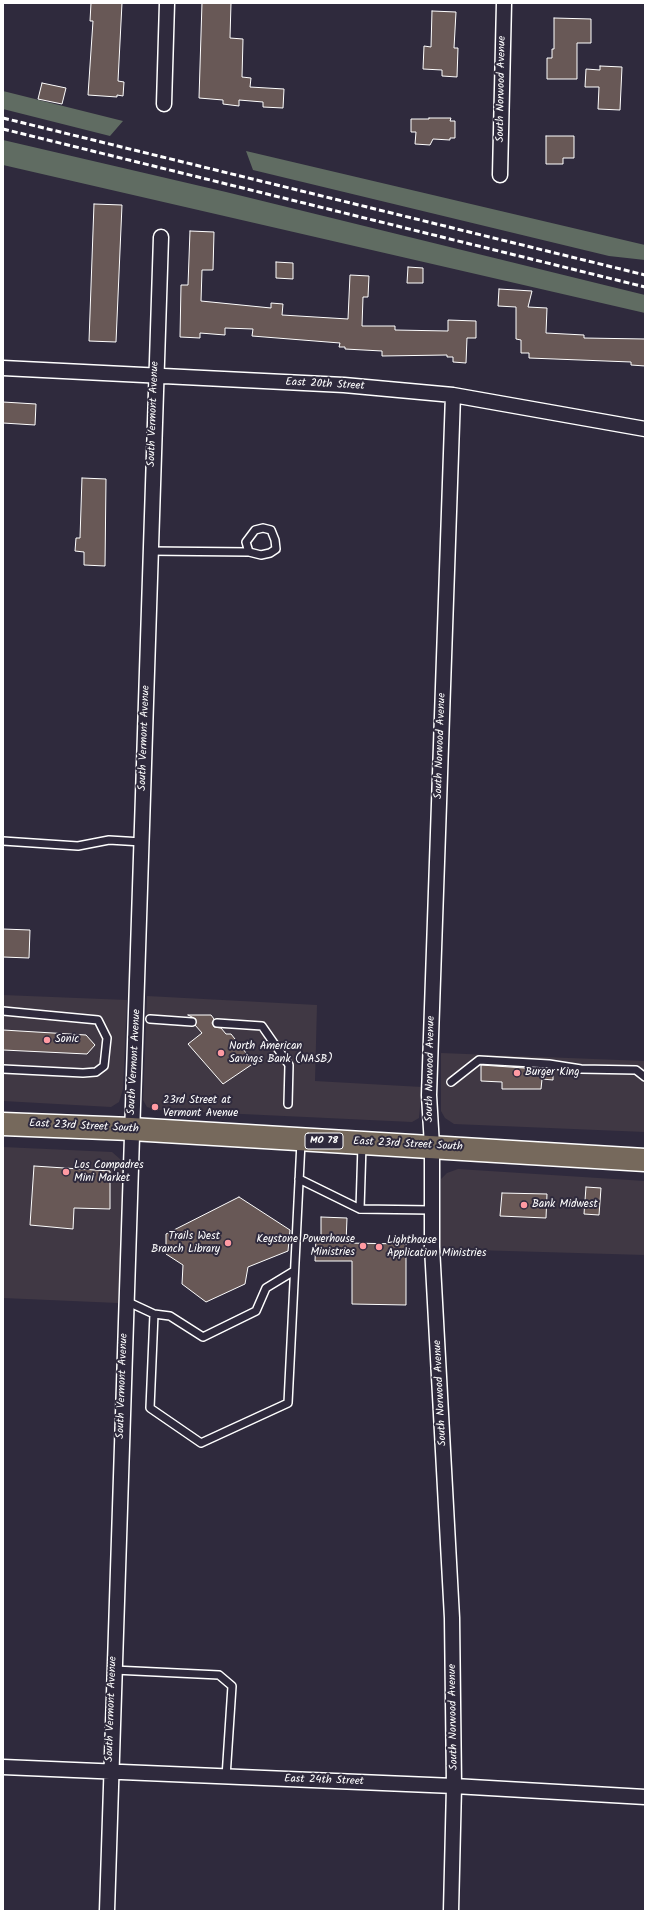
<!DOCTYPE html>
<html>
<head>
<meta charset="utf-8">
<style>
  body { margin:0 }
  #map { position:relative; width:648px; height:1914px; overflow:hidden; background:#2f2a3d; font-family:Kalam,sans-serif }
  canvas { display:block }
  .frame { position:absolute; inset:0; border:4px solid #fff; pointer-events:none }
</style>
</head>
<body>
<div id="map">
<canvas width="648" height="1914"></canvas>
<div class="frame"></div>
</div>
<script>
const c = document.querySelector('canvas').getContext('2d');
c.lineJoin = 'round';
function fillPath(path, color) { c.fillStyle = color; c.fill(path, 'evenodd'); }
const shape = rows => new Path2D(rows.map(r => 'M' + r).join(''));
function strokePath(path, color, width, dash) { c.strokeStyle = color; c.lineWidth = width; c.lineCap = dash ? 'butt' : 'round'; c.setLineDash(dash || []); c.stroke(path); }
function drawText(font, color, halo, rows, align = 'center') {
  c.font = font + ' Kalam,sans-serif'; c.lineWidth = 4; c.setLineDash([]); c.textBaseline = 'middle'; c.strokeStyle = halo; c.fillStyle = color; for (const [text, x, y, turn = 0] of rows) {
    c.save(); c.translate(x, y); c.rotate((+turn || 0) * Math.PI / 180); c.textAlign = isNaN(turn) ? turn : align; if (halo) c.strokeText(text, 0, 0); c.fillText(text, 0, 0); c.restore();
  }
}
const built = shape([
  [3,995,127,1000,123,1089,119,1102,111,1107,3,1101],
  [147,996,317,1005,315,1081,422,1087,419,1118,412,1122,157,1110,147,1107,143,1100],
  [441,1053,645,1061,645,1132,454,1124,445,1118,441,1111],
  [3,1147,112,1152,120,1159,124,1171,118,1303,3,1298],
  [458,1169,645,1181,645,1255,440,1249,441,1179,447,1173]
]);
const green = shape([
  [3,91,123,121,110,136,3,109],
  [3,140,226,192,645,295,645,313,3,165],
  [246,151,645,245,645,260,609,256,253,170]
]);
const building = shape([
  [91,3,122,3,118,81,124,82,123,96,117,95,117,97,88,95,93,21,90,21,91,3],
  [202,3,231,3,230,38,243,39,242,77,251,78,250,87,284,89,283,108,263,107,263,102,239,100,239,106,223,104,223,100,199,98,202,3],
  [432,11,456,12,454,48,458,48,457,77,442,76,442,70,423,69,424,46,431,47,432,11],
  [554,18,591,19,591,43,577,43,577,79,547,79,547,58,552,58,552,49,554,49,554,18],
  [600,66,622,67,620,110,598,109,599,87,585,87,586,69,600,70,600,66],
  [42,83,66,88,62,104,38,99,42,83],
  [429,118,451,118,450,121,455,121,455,138,450,138,450,140,433,139,430,145,415,144,416,132,411,132,411,119,429,119,429,118],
  [546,136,574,136,574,158,563,158,563,164,546,164,546,136],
  [94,204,122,205,116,342,89,341,94,204],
  [190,231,214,232,213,270,202,270,201,301,271,308,271,303,283,304,282,315,348,319,350,275,369,276,368,297,363,297,362,326,395,326,395,330,448,331,448,320,476,321,476,338,467,338,466,363,453,362,453,357,447,357,447,355,382,356,382,351,345,349,345,347,339,347,340,343,252,336,253,329,225,328,225,335,200,333,200,338,180,337,181,285,188,285,190,231],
  [276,262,293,263,293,279,276,278,276,262],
  [408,267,423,268,423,283,407,283,408,267],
  [499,289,532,291,528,307,547,308,546,333,584,335,584,338,645,339,645,366,631,365,631,362,529,358,529,353,521,353,521,340,516,339,516,307,498,306,499,289],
  [3,402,36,404,35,425,3,423,3,402],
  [82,478,106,479,105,566,84,565,84,552,75,551,76,538,80,538,82,478],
  [3,929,30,930,29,958,3,957,3,929],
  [188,1015,211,1015,214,1019,212,1023,214,1027,221,1028,226,1034,231,1034,254,1063,223,1084,188,1044,202,1033,195,1025,196,1019,188,1015],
  [3,1030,86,1035,95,1045,87,1054,3,1050,3,1030],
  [481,1065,553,1070,553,1080,542,1079,541,1089,502,1089,502,1082,481,1081,481,1065],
  [34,1166,110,1171,110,1209,74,1208,73,1229,30,1225,34,1166],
  [586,1187,601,1188,599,1215,584,1214,586,1187],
  [502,1193,547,1194,546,1218,500,1216,502,1193],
  [239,1197,290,1230,288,1251,248,1267,245,1284,206,1302,182,1284,183,1265,166,1254,166,1234,239,1197],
  [321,1217,347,1218,346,1243,406,1244,406,1305,352,1304,352,1261,315,1261,316,1238,321,1238,321,1217]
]);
const service = shape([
  [150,551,249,552,261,555,270,553,276,549,275,540,271,530,263,528,255,530,246,542,249,552],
  [3,841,78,846,109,840,142,842],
  [3,1011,98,1020,107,1038,104,1066,96,1072,83,1073,3,1069],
  [150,1019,192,1022],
  [217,1023,262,1026,289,1065,288,1104],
  [451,1082,479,1060,549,1064,581,1069,636,1070,645,1077],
  [362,1145,360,1209,432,1210],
  [299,1179,360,1209],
  [126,1301,154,1314,150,1408,201,1443,288,1403,301,1142],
  [154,1314,170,1316,203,1337,256,1311,266,1288,294,1271],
  [114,1670,219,1675,232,1686,226,1777]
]);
const minor = shape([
  [164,104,167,3],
  [500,175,504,3],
  [3,368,344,385,453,395,645,429],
  [3,1767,454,1786,645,1797],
  [107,1911,161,237],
  [451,1911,454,1786,452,1618,432,1247,432,1146,429,1095,453,395]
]);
const primary = shape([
  [3,1124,131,1129,645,1160]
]);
const rail = shape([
  [3,118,645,275],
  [3,129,645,287]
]);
const markers = [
  [47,1040,4,"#ff9aa2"],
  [221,1053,4,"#ff9aa2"],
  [517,1073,4,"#ff9aa2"],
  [155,1107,4,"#ff9aa2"],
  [66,1172,4,"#ff9aa2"],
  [524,1205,4,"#ff9aa2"],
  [228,1243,4,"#ff9aa2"],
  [363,1246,4,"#ff9aa2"],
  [379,1247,4,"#ff9aa2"]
];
const shields = [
  [324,1141,38]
];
const shieldNames = [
  ["MO 78",324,1141]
];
const streetNames = [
  ["South Norwood Avenue",502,89,-89],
  ["East 20th Street",325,385,3],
  ["South Vermont Avenue",154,414,-88],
  ["South Vermont Avenue",145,738,-88],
  ["South Norwood Avenue",441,746,-88],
  ["South Vermont Avenue",135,1062,-87],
  ["South Norwood Avenue",431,1069,-89],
  ["East 23rd Street South",84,1127,3],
  ["East 23rd Street South",408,1145,3],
  ["South Vermont Avenue",123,1386,-88],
  ["South Norwood Avenue",441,1393,-93],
  ["South Vermont Avenue",112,1709,-88],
  ["South Norwood Avenue",454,1717,-91],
  ["East 24th Street",324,1781,2]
];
const poiNames = [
  ["Sonic",55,1040],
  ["North American",229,1047],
  ["Savings Bank (NASB)",229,1060],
  ["Burger King",525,1073],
  ["23rd Street at",163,1101],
  ["Vermont Avenue",163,1114],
  ["Los Compadres",74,1166],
  ["Mini Market",74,1179],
  ["Bank Midwest",532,1205],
  ["Trails West",220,1237,"right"],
  ["Branch Library",220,1250,"right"],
  ["Keystone Powerhouse",355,1240,"right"],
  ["Ministries",355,1253,"right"],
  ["Lighthouse",387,1241],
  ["Application Ministries",387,1254]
];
fillPath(built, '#403844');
fillPath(green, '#606c62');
fillPath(building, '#685856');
strokePath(building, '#fff', 1);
strokePath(service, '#fff', 10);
strokePath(minor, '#fff', 17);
strokePath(primary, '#fff', 25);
strokePath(service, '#2f2a3d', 7);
strokePath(minor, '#2f2a3d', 14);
strokePath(primary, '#76695c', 22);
strokePath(rail, '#fff', 3, [6, 3]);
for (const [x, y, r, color] of markers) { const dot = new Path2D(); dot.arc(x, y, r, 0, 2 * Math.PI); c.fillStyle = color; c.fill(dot); strokePath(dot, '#2f2a3d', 1.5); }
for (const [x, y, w] of shields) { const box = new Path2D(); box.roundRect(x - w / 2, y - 8, w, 16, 3); c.fillStyle = '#2f2a3d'; c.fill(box); strokePath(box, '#fff', 1); }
drawText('bold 10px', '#fff', null, shieldNames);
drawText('11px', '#fff', '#2f2a3d', streetNames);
drawText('11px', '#fff', '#2f2a3d', poiNames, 'left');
</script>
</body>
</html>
